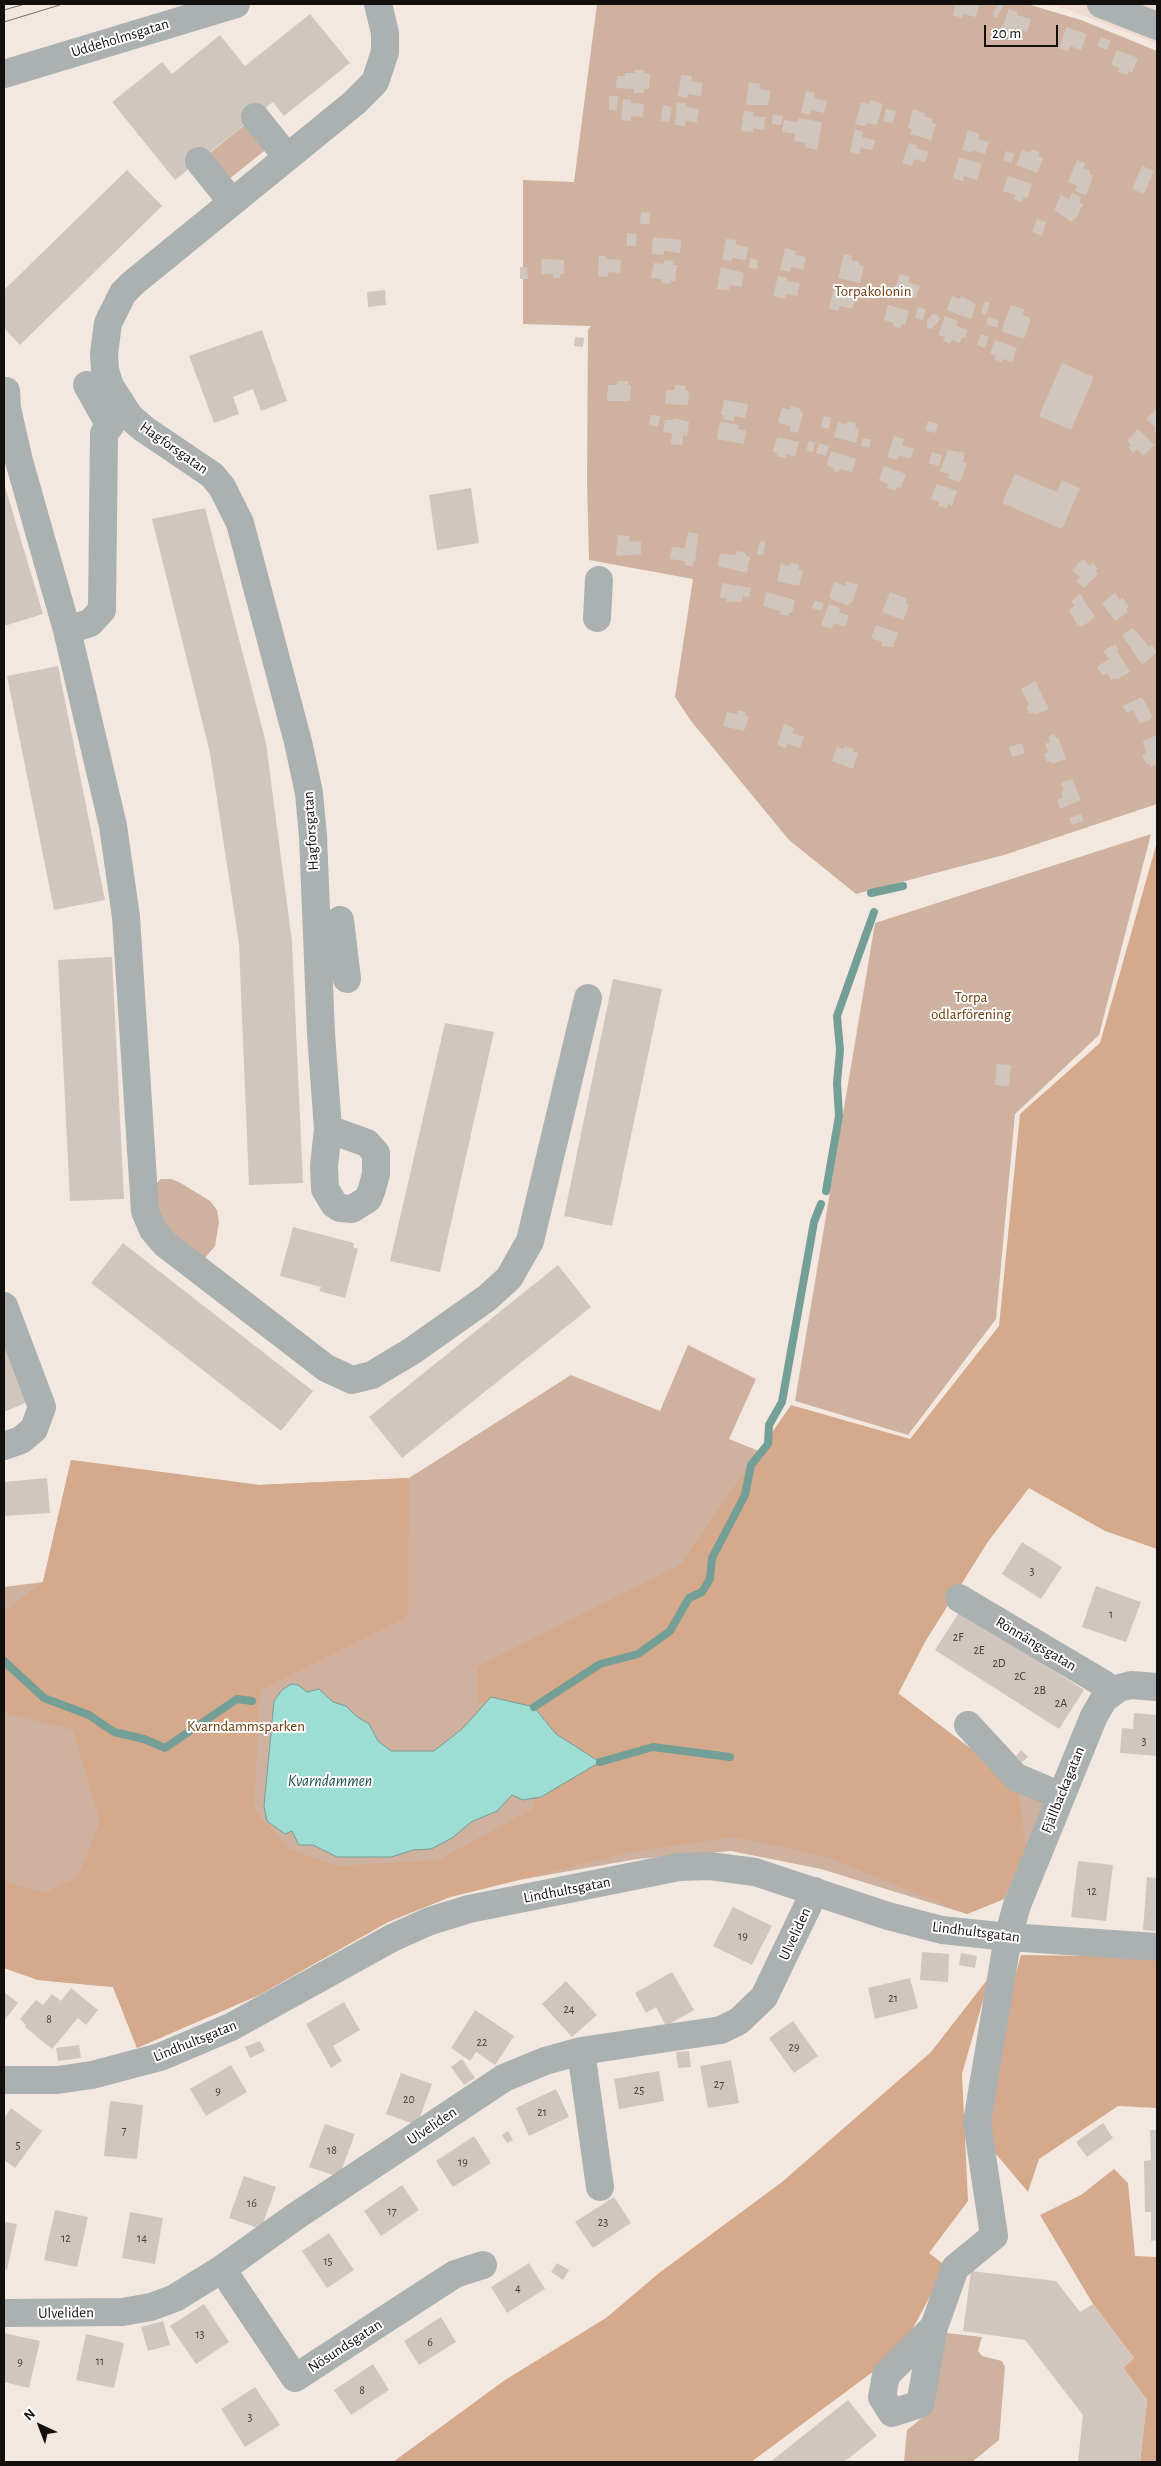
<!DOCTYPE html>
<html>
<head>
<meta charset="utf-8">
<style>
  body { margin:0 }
  #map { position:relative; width:1161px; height:2466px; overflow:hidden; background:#f3e8e0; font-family:"Alegreya Sans",sans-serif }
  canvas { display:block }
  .frame { position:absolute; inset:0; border:5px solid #130f0c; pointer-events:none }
  .north { position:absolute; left:15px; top:2401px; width:50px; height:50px; -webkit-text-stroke:4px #fff; paint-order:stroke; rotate:317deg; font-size:14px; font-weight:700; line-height:20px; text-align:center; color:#130f0c }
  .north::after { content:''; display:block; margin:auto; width:18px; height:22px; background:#130f0c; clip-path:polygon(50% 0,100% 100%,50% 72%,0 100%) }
  .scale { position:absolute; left:984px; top:25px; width:74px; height:22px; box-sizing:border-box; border:2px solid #130f0c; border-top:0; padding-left:6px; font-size:15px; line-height:18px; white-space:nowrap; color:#130f0c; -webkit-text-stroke:4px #fff; paint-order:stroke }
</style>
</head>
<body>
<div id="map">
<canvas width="1161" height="2466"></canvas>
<div class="frame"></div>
<div class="north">N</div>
<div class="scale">20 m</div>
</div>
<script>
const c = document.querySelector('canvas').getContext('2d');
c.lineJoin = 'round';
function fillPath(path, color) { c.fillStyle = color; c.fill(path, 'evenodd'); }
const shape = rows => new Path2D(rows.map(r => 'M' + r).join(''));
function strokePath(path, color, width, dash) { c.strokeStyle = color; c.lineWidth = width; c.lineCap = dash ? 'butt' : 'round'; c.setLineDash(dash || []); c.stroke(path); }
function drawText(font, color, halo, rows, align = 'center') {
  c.font = font + ' "Alegreya Sans",sans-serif'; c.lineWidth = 4; c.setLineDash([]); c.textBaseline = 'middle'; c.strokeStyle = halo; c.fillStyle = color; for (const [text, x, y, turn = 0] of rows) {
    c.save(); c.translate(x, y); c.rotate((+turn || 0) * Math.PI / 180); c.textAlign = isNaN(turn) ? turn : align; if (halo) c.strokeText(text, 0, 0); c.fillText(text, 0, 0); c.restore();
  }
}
const built = shape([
  [1048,4,1157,4,1157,44,1069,10]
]);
const green = shape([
  [597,4,1027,4,1081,20,1157,51,1157,804,1004,855,856,894,789,840,691,721,675,697,693,579,589,560,587,481,588,330,591,326,523,324,523,180,574,182],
  [247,123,264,146,264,151,228,180,205,157],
  [1151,834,1099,1035,1015,1114,996,1319,908,1435,795,1401,875,923],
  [161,1179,171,1179,179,1182,210,1201,217,1210,219,1222,215,1246,204,1259,163,1229,152,1187],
  [688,1345,756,1379,729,1439,987,1543,926,1640,898,1694,1017,1784,1046,1801,1004,1899,967,1914,821,1869,731,1851,637,1859,519,1880,450,1897,388,1922,259,1995,137,2048,113,1987,38,1980,4,1968,4,1587,43,1582,71,1460,259,1485,409,1478,571,1375,660,1411],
  [946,2333,982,2337,978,2351,982,2356,1002,2361,1005,2367,999,2440,972,2462,904,2462,907,2430,922,2418,930,2406]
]);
const forest = shape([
  [1157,842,1157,1549,1105,1531,1029,1488,987,1543,926,1640,898,1693,1017,1784,1026,1847,1004,1899,967,1914,827,1857,735,1837,636,1851,450,1897,388,1922,259,1995,137,2048,113,1987,38,1980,4,1968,4,1881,44,1893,77,1878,100,1822,73,1730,4,1713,4,1612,43,1582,71,1460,259,1485,409,1478,408,1616,260,1690,254,1809,289,1849,337,1866,438,1860,533,1809,538,1762,539,1715,477,1702,477,1667,680,1565,791,1405,910,1439,999,1326,1020,1114,1100,1043],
  [1021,1955,1157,1957,1157,2108,1118,2106,1039,2159,1028,2192,996,2154,980,2108],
  [990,1976,962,2074,968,2201,929,2253,946,2266,901,2351,751,2462,393,2462,505,2380,606,2318,659,2273,782,2182,931,2052],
  [1114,2169,1128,2183,1135,2256,1157,2257,1157,2462,1140,2462,1147,2400,1123,2368,1134,2358,1093,2304,1040,2215,1081,2195]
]);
const water = shape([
  [291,1684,298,1685,307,1692,319,1689,333,1702,346,1706,356,1716,369,1724,378,1741,391,1751,434,1751,462,1729,491,1697,534,1707,556,1734,600,1762,541,1797,523,1800,512,1795,497,1811,471,1822,452,1838,431,1849,413,1850,391,1857,337,1857,313,1845,299,1845,292,1831,285,1834,267,1821,264,1806,274,1701,282,1690,291,1684]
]);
const stream = shape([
  [871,893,903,886],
  [826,1191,839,1116,837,1083,840,1050,837,1016,874,912],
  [4,1661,44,1698,89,1715,114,1732,144,1739,165,1748,237,1699,252,1701],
  [534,1707,600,1664,638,1654,670,1631,689,1598,702,1592,710,1579,712,1558,745,1495,751,1465,768,1444,769,1425,782,1402,814,1222,821,1204],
  [600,1762,653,1747,730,1757]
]);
const building = shape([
  [956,4,979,5,976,17,963,14,962,18,953,15],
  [998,4,1003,6,996,18,992,15],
  [1009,9,1017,12,1017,15,1031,19,1027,32,1012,27,1011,31,1002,28],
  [310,14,350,63,284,116,273,102,175,180,112,102,162,62,172,74,220,35,245,66],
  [1066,27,1087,34,1081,50,1070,46,1068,51,1059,48],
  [1101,37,1111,41,1107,50,1097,46],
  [1117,50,1138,58,1132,73,1129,71,1127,75,1118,72,1120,68,1111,65],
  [635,70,644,70,644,73,650,74,649,89,644,89,644,93,634,93,634,89,616,88,617,76,625,76,625,73,635,73],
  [681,75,692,76,691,81,703,83,701,96,688,94,687,98,678,96],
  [749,82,760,84,759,89,770,91,768,105,746,105],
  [806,91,815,93,814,98,827,101,824,113,811,110,809,115,801,113],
  [609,96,618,96,617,111,609,110],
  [623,99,631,100,631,103,644,104,643,117,631,116,631,121,621,120],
  [871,100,883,104,877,125,866,123,865,126,855,124,861,102,869,104],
  [677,103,686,103,686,107,699,109,697,123,686,121,685,126,675,125],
  [663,105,672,107,669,122,661,121],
  [886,109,896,111,893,123,883,121],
  [913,109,925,113,924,116,933,119,932,123,936,124,931,140,910,134,912,129,908,128],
  [744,111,754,112,753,116,765,117,764,130,753,128,753,132,741,131],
  [773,115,783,116,781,125,772,124],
  [799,118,822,122,817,150,805,147,806,143,794,141,795,134,782,132,784,120,798,122],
  [855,129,863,132,862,137,875,140,872,150,861,148,859,154,850,152],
  [968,130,979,134,978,139,989,142,985,154,973,150,972,153,962,150],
  [909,143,917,145,916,148,929,152,925,162,914,159,912,166,902,163],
  [1032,149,1040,152,1038,156,1043,158,1037,173,1016,165,1022,150,1031,153],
  [1006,151,1015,154,1011,163,1003,160],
  [959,157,982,164,977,180,964,176,963,181,953,178],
  [1077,160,1085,163,1083,168,1090,171,1089,174,1093,176,1086,195,1075,191,1077,186,1068,182],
  [1142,166,1154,171,1144,194,1132,189],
  [127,170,162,206,20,345,4,328,4,290],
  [1008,176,1032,184,1027,199,1024,197,1022,202,1014,199,1016,195,1003,191],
  [1072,193,1081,197,1079,203,1083,204,1076,219,1074,218,1072,222,1054,210,1061,195,1069,199],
  [641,212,650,213,649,224,640,224],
  [1037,219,1046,222,1042,236,1032,232],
  [627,233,637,234,636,246,627,246],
  [653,237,681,240,680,253,664,251,664,255,652,254],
  [726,239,736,240,736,245,748,247,746,260,732,258,732,261,722,259],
  [785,248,796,251,795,255,806,257,803,270,791,267,790,272,780,270],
  [844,254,852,256,851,260,859,262,859,265,864,266,860,283,838,278],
  [599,256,606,256,606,259,621,260,620,273,608,272,608,277,598,276],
  [750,258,758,260,757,269,749,268],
  [542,259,564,260,564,274,560,274,560,278,553,278,553,274,541,274],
  [664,260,674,261,673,265,677,265,675,281,671,281,670,284,662,283,662,279,651,278,654,263,664,264],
  [520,267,527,267,528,279,520,279],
  [721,267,744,273,742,287,729,285,729,290,717,289],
  [900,274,910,277,908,282,920,286,915,298,893,294],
  [778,276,787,278,787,281,800,283,797,296,786,294,785,299,773,296],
  [834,288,856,296,852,309,840,306,838,311,829,308],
  [385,290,386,305,368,307,367,292],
  [952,296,960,299,961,296,976,304,971,319,947,310],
  [985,301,990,303,986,315,981,313],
  [888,305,909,311,905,325,902,324,900,328,893,326,894,323,884,320],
  [1011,305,1025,310,1022,315,1031,318,1024,339,1001,331],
  [918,307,926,310,923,320,915,318],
  [933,314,937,315,940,319,932,329,927,328,927,320],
  [945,316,958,321,956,326,968,330,965,338,962,337,960,343,952,340,950,344,943,341,945,337,938,335],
  [988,316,999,321,997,328,986,324],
  [262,330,287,401,261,411,253,389,233,397,239,414,214,423,189,356],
  [981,334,989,337,985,348,977,345],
  [575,337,584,338,583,347,574,346],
  [995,340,1017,348,1012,362,1003,359,1001,362,994,359,996,356,990,353],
  [1062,363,1094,377,1071,430,1039,416],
  [618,381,628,381,628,385,631,385,630,401,607,401,608,385,617,385],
  [675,385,686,386,685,390,689,391,688,405,665,404,666,390,675,390],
  [724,400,748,404,745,418,735,416,734,421,723,419,724,415,721,415],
  [791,406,801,409,800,412,803,413,798,433,790,431,791,426,778,423,782,408,790,410],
  [1156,409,1157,410,1157,434,1154,431,1156,428,1146,419],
  [651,415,660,416,658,427,649,425],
  [824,416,831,418,829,429,821,427],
  [673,418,689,422,687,436,683,435,682,445,671,444,672,433,663,432,665,420,673,420],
  [848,421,856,423,855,428,859,429,856,443,834,437,838,422,847,425],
  [928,421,938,424,935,433,925,430],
  [720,422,739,425,738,429,746,431,744,444,717,439],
  [1138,429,1154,445,1143,456,1137,449,1133,453,1128,447,1131,445,1127,441],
  [894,436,904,439,902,445,914,449,910,459,899,455,897,460,887,457],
  [777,437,799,442,795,457,786,454,786,458,777,456,778,453,773,452],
  [863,438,871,440,869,448,861,446],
  [809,441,815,443,813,452,806,451],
  [819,443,829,446,826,456,816,453],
  [948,450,965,453,963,462,967,463,960,482,948,478,949,474,940,471],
  [831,451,856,459,852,472,840,469,838,472,833,471,834,468,826,465],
  [932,452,942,455,939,466,929,463],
  [884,466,906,474,901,488,897,487,896,491,887,488,888,484,879,480],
  [1015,474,1057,492,1062,480,1080,488,1062,529,1002,503],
  [4,483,43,614,4,626],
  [937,484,957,491,952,506,948,504,947,508,938,506,939,502,931,499],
  [471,488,479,543,437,550,429,495],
  [205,508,266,743,292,942,303,1183,249,1185,239,944,210,753,152,519],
  [688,532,698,534,695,563,693,562,693,566,685,565,685,561,670,559,672,547,685,548],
  [618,535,630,536,629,541,641,542,641,554,618,556,616,554],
  [760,541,766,542,763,555,757,554],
  [737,551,746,553,746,556,750,557,747,573,718,566,720,554,736,555],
  [1083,559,1090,566,1092,563,1098,569,1095,571,1098,574,1084,588,1076,581,1080,577,1072,570],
  [791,563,799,565,798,569,803,570,799,586,777,581,781,564,790,566],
  [846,581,858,585,852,603,850,602,848,606,831,599,830,595,834,582,845,586],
  [722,583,751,588,749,597,743,596,742,602,726,602,727,599,720,597],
  [766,592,795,600,792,613,789,613,788,616,780,614,781,611,763,606],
  [890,592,907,599,906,604,909,605,903,620,882,612],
  [1115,593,1120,600,1123,598,1129,607,1126,609,1128,612,1115,621,1102,603],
  [1080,594,1095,617,1082,627,1080,625,1078,626,1069,610,1075,606,1071,601],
  [814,601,824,603,822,611,812,608],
  [829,604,840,608,839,612,849,616,845,627,834,623,832,629,821,625],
  [876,625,898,633,893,647,881,646,882,642,871,638],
  [1133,628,1149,647,1152,645,1157,652,1142,665,1122,635],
  [1115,644,1119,650,1117,651,1130,672,1116,680,1115,678,1111,680,1107,673,1103,676,1097,667,1109,659,1103,651],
  [58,666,105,900,54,910,7,676],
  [1035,681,1049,709,1035,715,1033,712,1030,714,1026,707,1029,705,1021,689],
  [1142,697,1153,718,1140,724,1133,710,1127,713,1123,706],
  [738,710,746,712,745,716,749,717,744,731,723,726,727,712,737,714],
  [784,724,794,728,792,733,804,737,800,748,787,744,786,748,777,745],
  [1054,734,1056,738,1058,737,1066,759,1052,764,1050,761,1047,762,1044,754,1048,752,1045,744,1050,742,1048,737],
  [1157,735,1157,764,1150,767,1149,763,1146,764,1142,756,1146,754,1143,741],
  [1022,743,1025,753,1012,757,1009,747],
  [845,746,854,749,853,752,858,753,853,769,832,761,837,747,844,749],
  [1072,779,1081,800,1060,809,1057,800,1063,798,1061,792,1064,790,1061,783],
  [1081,814,1084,821,1072,825,1069,818],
  [112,957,124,1199,70,1201,58,960],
  [613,979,662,989,612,1226,564,1216],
  [445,1023,494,1032,440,1272,390,1261],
  [997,1064,1011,1065,1009,1086,995,1085],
  [293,1227,354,1243,353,1247,358,1249,345,1298,319,1291,321,1287,280,1276],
  [123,1243,313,1391,281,1431,91,1283],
  [558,1265,591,1307,402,1458,369,1417],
  [8,1343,32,1400,4,1412,4,1345],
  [47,1478,50,1513,4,1516,4,1482],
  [1022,1542,1062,1567,1041,1599,1002,1574],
  [1096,1586,1141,1602,1126,1642,1082,1627],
  [960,1611,1084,1690,1059,1729,935,1650],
  [1134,1713,1157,1715,1157,1756,1120,1753,1122,1728,1133,1729],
  [1021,1750,1028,1757,1022,1762,1016,1756],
  [1078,1861,1113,1865,1106,1921,1071,1917],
  [1147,1877,1157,1878,1157,1931,1143,1930],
  [733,1907,772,1926,752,1965,713,1946],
  [922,1952,949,1954,948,1982,920,1980],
  [961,1953,977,1956,975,1968,959,1965],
  [672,1972,694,2010,666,2026,656,2007,646,2013,635,1993],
  [910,1978,918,2008,875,2019,868,1988],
  [566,1981,597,2015,572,2037,542,2004],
  [71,1988,98,2010,86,2025,78,2018,52,2049,25,2027,26,2025,20,2019,36,2000,43,2005,52,1994,61,2001],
  [4,1992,18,2003,4,2021],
  [344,2002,360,2030,333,2046,342,2061,331,2068,306,2024],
  [475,2010,514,2036,495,2065,476,2052,470,2061,451,2048],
  [793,2021,818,2056,794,2073,769,2038],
  [260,2041,265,2051,250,2058,245,2047],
  [79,2045,81,2058,58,2061,56,2048],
  [689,2051,691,2067,678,2068,676,2052],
  [462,2059,475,2078,464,2085,451,2067],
  [731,2060,739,2103,708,2108,700,2066],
  [231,2065,247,2092,206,2116,190,2089],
  [659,2071,664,2101,619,2109,614,2079],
  [401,2073,432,2084,417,2125,386,2114],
  [556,2089,569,2117,529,2136,516,2108],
  [110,2101,143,2105,137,2159,104,2156],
  [11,2108,42,2131,15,2168,4,2160,4,2118],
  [1103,2123,1113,2138,1087,2157,1076,2142],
  [325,2124,355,2134,339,2177,309,2167],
  [1150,2130,1157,2130,1157,2240,1151,2241,1151,2212,1145,2212,1144,2161,1151,2160],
  [508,2131,513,2140,507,2143,502,2135],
  [474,2136,491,2163,453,2187,436,2161],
  [244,2176,276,2187,261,2229,229,2218],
  [402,2185,419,2210,381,2236,364,2211],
  [614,2197,631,2223,593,2248,575,2222],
  [55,2210,88,2217,77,2267,44,2260],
  [130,2212,163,2218,155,2264,122,2258],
  [4,2222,17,2224,7,2270,4,2269],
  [329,2233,354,2270,327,2288,302,2251],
  [529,2263,545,2289,507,2313,491,2287],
  [557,2263,569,2270,563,2280,551,2272],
  [971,2271,1056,2281,1080,2312,1093,2304,1134,2358,1123,2368,1147,2400,1140,2462,1078,2462,1083,2415,1025,2340,963,2331],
  [204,2304,229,2342,196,2364,170,2326],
  [441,2317,456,2342,419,2365,404,2341],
  [163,2321,170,2345,148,2351,141,2327],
  [4,2333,40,2341,29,2388,4,2382],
  [86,2334,124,2343,114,2388,76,2380],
  [373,2364,389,2390,351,2415,334,2390],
  [255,2387,280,2425,245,2447,221,2409],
  [848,2400,877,2436,844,2462,770,2462]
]);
const minor = shape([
  [1101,4,1157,26],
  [4,74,236,4],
  [255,117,287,157],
  [199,161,232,202],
  [6,391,7,408,19,461,67,630,90,623,102,610,104,433,110,426,87,385],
  [597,618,599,580],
  [67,630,113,826,126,917,145,1211,153,1230,165,1244,326,1368,352,1380,372,1375,412,1351,487,1298,509,1278,530,1241,588,998],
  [340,920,347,979],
  [328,1129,367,1143,376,1153,376,1174,372,1189,368,1199,352,1209,340,1208,334,1204,325,1189,324,1166,328,1129,321,1034,313,836,309,793,298,742,240,523,222,487,212,475,144,429,130,417,110,386,105,370,104,354,108,323,123,293,133,283,354,103,375,82,385,52,385,33,378,4],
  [4,1306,42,1407,34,1429,21,1440,4,1446],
  [959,1598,1104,1684,1111,1693],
  [968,1725,1016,1777,1061,1796],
  [581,2051,600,2187],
  [4,2080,57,2080,92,2075,160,2057,231,2027,392,1938,430,1921,469,1909,679,1867,710,1866,755,1872,888,1916,942,1930,1008,1937,1157,1947],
  [222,2269,295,2378,455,2274,483,2265],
  [4,2313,122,2312,151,2307,175,2298,222,2269,296,2216,504,2078,545,2061,581,2051,721,2030,739,2021,764,1997,815,1891],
  [934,2327,886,2375,882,2397,892,2413,920,2404,934,2327,955,2268,994,2236,977,2122,1008,1937,1017,1905,1094,1716,1104,1699,1119,1688,1131,1685,1157,1687]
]);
const tram = shape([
  [4,10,25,4],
  [4,22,63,4]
]);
const numberNames = [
  ["3",1032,1571],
  ["1",1111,1614],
  ["2F",958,1637],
  ["2E",979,1650],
  ["2D",999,1663],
  ["2C",1020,1676],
  ["2B",1040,1690],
  ["2A",1061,1703],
  ["3",1144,1741],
  ["12",1092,1891],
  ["19",743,1936],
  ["21",893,1998],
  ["24",569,2009],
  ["8",49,2019],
  ["22",482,2042],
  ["29",794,2047],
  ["27",719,2084],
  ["25",639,2090],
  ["9",218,2091],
  ["20",409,2099],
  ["21",542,2112],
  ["7",124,2130],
  ["5",18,2145],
  ["18",332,2150],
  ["19",463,2162],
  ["16",252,2203],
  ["17",392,2211],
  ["23",603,2222],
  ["12",66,2238],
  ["14",142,2238],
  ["15",328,2261],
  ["4",518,2288],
  ["13",200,2334],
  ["6",430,2342],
  ["11",100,2361],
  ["9",20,2362],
  ["8",362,2390],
  ["3",250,2417]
];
const streetNames = [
  ["Uddeholmsgatan",120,38,-17],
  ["Hagforsgatan",174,448,35],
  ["Hagforsgatan",311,831,-94],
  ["Rönnängsgatan",1036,1644,31],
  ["Fjällbackagatan",1063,1790,-68],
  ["Lindhultsgatan",567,1890,-11],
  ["Lindhultsgatan",976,1932,7],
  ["Ulveliden",795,1934,-65],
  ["Lindhultsgatan",195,2041,-22],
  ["Ulveliden",432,2126,-34],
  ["Ulveliden",66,2313,-1],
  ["Nösundsgatan",345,2346,-33]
];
const parkNames = [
  ["Torpakolonin",873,291],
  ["Torpa",971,997],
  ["odlarförening",971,1014],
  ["Kvarndammsparken",246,1726]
];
const waterNames = [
  ["Kvarndammen",330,1781]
];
fillPath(built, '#efdcd0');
fillPath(green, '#ceb29f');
fillPath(forest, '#d5a98b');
fillPath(water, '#9dddd3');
strokePath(water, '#749f97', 1);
strokePath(stream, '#749f97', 8);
fillPath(building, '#d1c6be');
strokePath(minor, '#aab1b0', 28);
strokePath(tram, '#746d68', 1);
drawText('12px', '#423d38', null, numberNames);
drawText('15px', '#130f0c', '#fff', streetNames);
drawText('15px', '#6f3805', '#fff', parkNames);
drawText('italic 16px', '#174e47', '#fff', waterNames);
</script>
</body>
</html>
